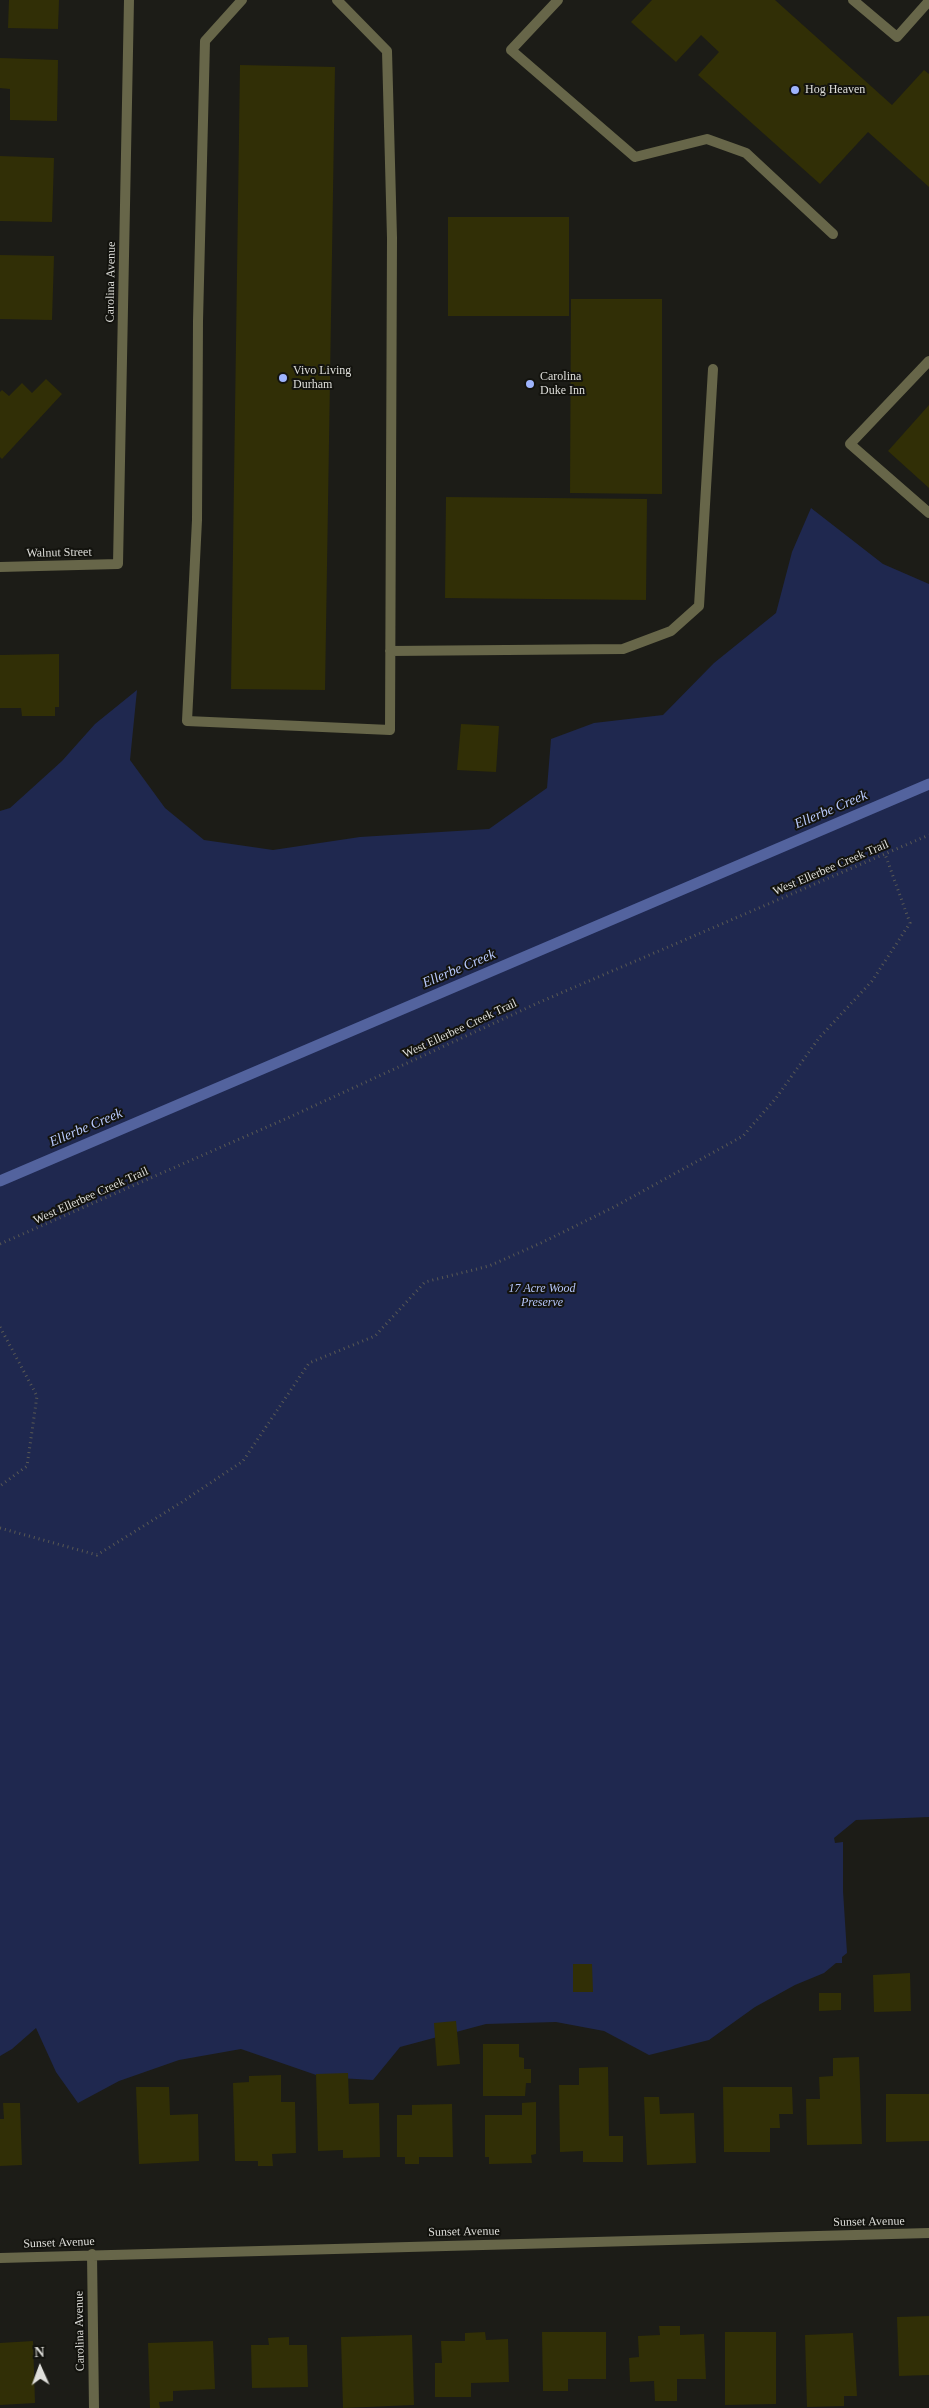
<!DOCTYPE html>
<html>
<head>
<meta charset="utf-8">
<style>
  body { margin:0 }
  #map { position:relative; width:929px; height:2408px; overflow:hidden; background:#1c1c17; font-family:Georgia,serif }
  canvas { display:block }
  .north { position:absolute; left:15px; top:2343px; width:50px; height:50px; -webkit-text-stroke:4px #13130e; paint-order:stroke; rotate:358deg; font-size:14px; font-weight:700; line-height:20px; text-align:center; color:#dfdfdb }
  .north::after { content:''; display:block; margin:auto; width:18px; height:22px; background:#dfdfdb; clip-path:polygon(50% 0,100% 100%,50% 72%,0 100%) }
</style>
</head>
<body>
<div id="map">
<canvas width="929" height="2408"></canvas>
<div class="north">N</div>
</div>
<script>
const c = document.querySelector('canvas').getContext('2d');
c.lineJoin = 'round';
function fillPath(path, color) { c.fillStyle = color; c.fill(path, 'evenodd'); }
const shape = rows => new Path2D(rows.map(r => 'M' + r).join(''));
function strokePath(path, color, width, dash) { c.strokeStyle = color; c.lineWidth = width; c.lineCap = dash ? 'butt' : 'round'; c.setLineDash(dash || []); c.stroke(path); }
function drawText(font, color, halo, rows, align = 'center') {
  c.font = font + ' Georgia,serif'; c.lineWidth = 4; c.setLineDash([]); c.textBaseline = 'middle'; c.strokeStyle = halo; c.fillStyle = color; for (const [text, x, y, turn = 0] of rows) {
    c.save(); c.translate(x, y); c.rotate((+turn || 0) * Math.PI / 180); c.textAlign = isNaN(turn) ? turn : align; if (halo) c.strokeText(text, 0, 0); c.fillText(text, 0, 0); c.restore();
  }
}
const green = shape([
  [811,508,883,564,929,584,929,1817,856,1820,834,1838,835,1843,843,1842,843,1891,847,1953,842,1957,842,1963,836,1963,824,1973,795,1985,755,2007,709,2040,649,2055,604,2031,556,2022,486,2024,400,2047,373,2080,322,2077,241,2049,179,2060,119,2081,78,2103,56,2072,36,2028,12,2049,0,2056,0,811,10,808,62,761,95,724,137,690,130,760,165,808,204,840,273,850,360,837,489,829,547,788,551,739,594,723,663,715,714,663,776,613,792,552]
]);
const stream = shape([
  [0,1181,929,784]
]);
const building = shape([
  [9,0,59,0,58,29,8,28],
  [652,0,775,0,892,105,924,70,929,74,929,187,868,132,820,184,698,75,719,52,701,35,676,62,631,22],
  [0,58,58,60,57,121,10,120,10,89,0,88],
  [240,65,335,67,325,690,231,689],
  [0,156,54,158,52,222,0,221],
  [448,217,569,217,569,316,448,316],
  [0,255,54,256,52,320,0,319],
  [571,299,662,299,662,494,570,493],
  [46,379,62,394,2,459,0,457,0,392,2,390,9,396,22,383,32,393],
  [929,405,929,488,888,451],
  [446,497,647,499,646,600,445,598],
  [59,654,59,707,55,707,55,716,22,716,21,708,0,708,0,655],
  [461,724,499,726,496,772,457,770],
  [573,1964,592,1964,593,1992,573,1992],
  [910,1973,911,2011,874,2012,873,1975],
  [819,1993,841,1993,841,2010,819,2011],
  [456,2021,460,2064,437,2066,434,2023],
  [483,2044,519,2044,519,2057,524,2058,524,2069,531,2069,531,2083,526,2083,525,2096,483,2096],
  [859,2057,862,2144,807,2145,806,2099,820,2099,819,2077,833,2076,833,2058],
  [608,2067,609,2136,623,2136,623,2162,583,2162,583,2151,560,2152,559,2085,579,2085,579,2068],
  [348,2073,349,2104,379,2103,380,2157,343,2158,343,2150,318,2151,316,2074],
  [281,2075,281,2102,295,2102,296,2153,272,2154,273,2166,258,2166,258,2161,235,2161,233,2083,249,2082,249,2076],
  [136,2087,169,2087,170,2115,198,2114,199,2161,139,2164],
  [723,2087,792,2087,793,2114,779,2114,780,2128,770,2128,770,2152,724,2152],
  [886,2094,929,2094,929,2141,886,2142],
  [644,2097,659,2097,660,2114,694,2113,696,2163,647,2165],
  [536,2102,536,2154,531,2155,532,2163,489,2164,489,2157,485,2157,485,2115,522,2115,522,2103],
  [3,2103,20,2103,22,2165,0,2166,0,2119,4,2119],
  [452,2104,453,2157,419,2157,419,2164,405,2164,405,2157,397,2157,397,2115,412,2115,412,2105],
  [929,2316,929,2375,899,2376,897,2317],
  [659,2326,680,2326,680,2335,704,2334,706,2379,677,2379,677,2401,655,2401,654,2381,630,2382,629,2358,639,2357,638,2336,660,2335],
  [485,2332,486,2340,508,2339,509,2382,471,2383,471,2397,435,2397,435,2363,442,2363,441,2341,465,2341,465,2333],
  [542,2332,606,2332,606,2379,568,2379,568,2391,543,2391],
  [725,2332,776,2332,776,2404,725,2405],
  [853,2333,857,2396,844,2396,844,2406,807,2407,805,2335],
  [412,2335,414,2405,343,2408,341,2337],
  [289,2337,289,2345,307,2345,308,2387,252,2388,251,2345,269,2345,268,2338],
  [33,2341,35,2403,0,2405,0,2343],
  [213,2341,215,2389,173,2391,173,2401,159,2402,160,2408,150,2408,148,2343]
]);
const path = shape([
  [0,1244,292,1116,540,1002,929,835],
  [0,1327,37,1396,27,1466,0,1486],
  [0,1528,97,1555,182,1502,243,1461,309,1363,375,1336,425,1282,489,1266,541,1243,614,1207,743,1136,776,1098,819,1038,872,981,910,923,885,854]
]);
const lane = shape([
  [242,0,205,41,198,321,197,520,187,721,390,730,392,238,387,51,337,0],
  [558,0,511,50,635,157,707,139,746,153,833,234],
  [853,0,897,37,929,1],
  [929,361,850,444,929,513],
  [390,651,623,649,671,631,699,606,713,369]
]);
const street = shape([
  [0,567,118,564,129,0],
  [92,2254,94,2408],
  [0,2258,929,2233]
]);
const markers = [
  [795,90,5,"#9eb4fd"],
  [283,378,5,"#9eb4fd"],
  [530,384,5,"#9eb4fd"]
];
const poiNames = [
  ["Hog Heaven",805,90],
  ["Vivo Living",293,371],
  ["Durham",293,385],
  ["Carolina",540,377],
  ["Duke Inn",540,391]
];
const streetNames = [
  ["Carolina Avenue",111,282,-89],
  ["Walnut Street",59,553,-1],
  ["West Ellerbee Creek Trail",831,868,-23],
  ["West Ellerbee Creek Trail",460,1029,-25],
  ["West Ellerbee Creek Trail",91,1196,-24],
  ["Sunset Avenue",869,2222,-1],
  ["Sunset Avenue",464,2232,-1],
  ["Sunset Avenue",59,2243,-2],
  ["Carolina Avenue",80,2331,-91]
];
const parkNames = [
  ["17 Acre Wood",542,1289],
  ["Preserve",542,1303]
];
const waterNames = [
  ["Ellerbe Creek",831,810,-23],
  ["Ellerbe Creek",459,969,-23],
  ["Ellerbe Creek",86,1128,-23]
];
fillPath(green, '#1f284f');
strokePath(stream, '#53639e', 11);
fillPath(building, '#312f06');
strokePath(path, '#595954', 3, [1, 4]);
strokePath(lane, '#676649', 10);
strokePath(street, '#676649', 10);
for (const [x, y, r, color] of markers) { const dot = new Path2D(); dot.arc(x, y, r, 0, 2 * Math.PI); c.fillStyle = color; c.fill(dot); strokePath(dot, '#13130e', 2); }
drawText('12px', '#dfdfdb', '#13130e', poiNames, 'left');
drawText('12px', '#dfdfdb', '#13130e', streetNames);
drawText('italic 12px', '#b5c5f9', '#13130e', parkNames);
drawText('italic 14px', '#b9cafe', '#13130e', waterNames);
</script>
</body>
</html>
